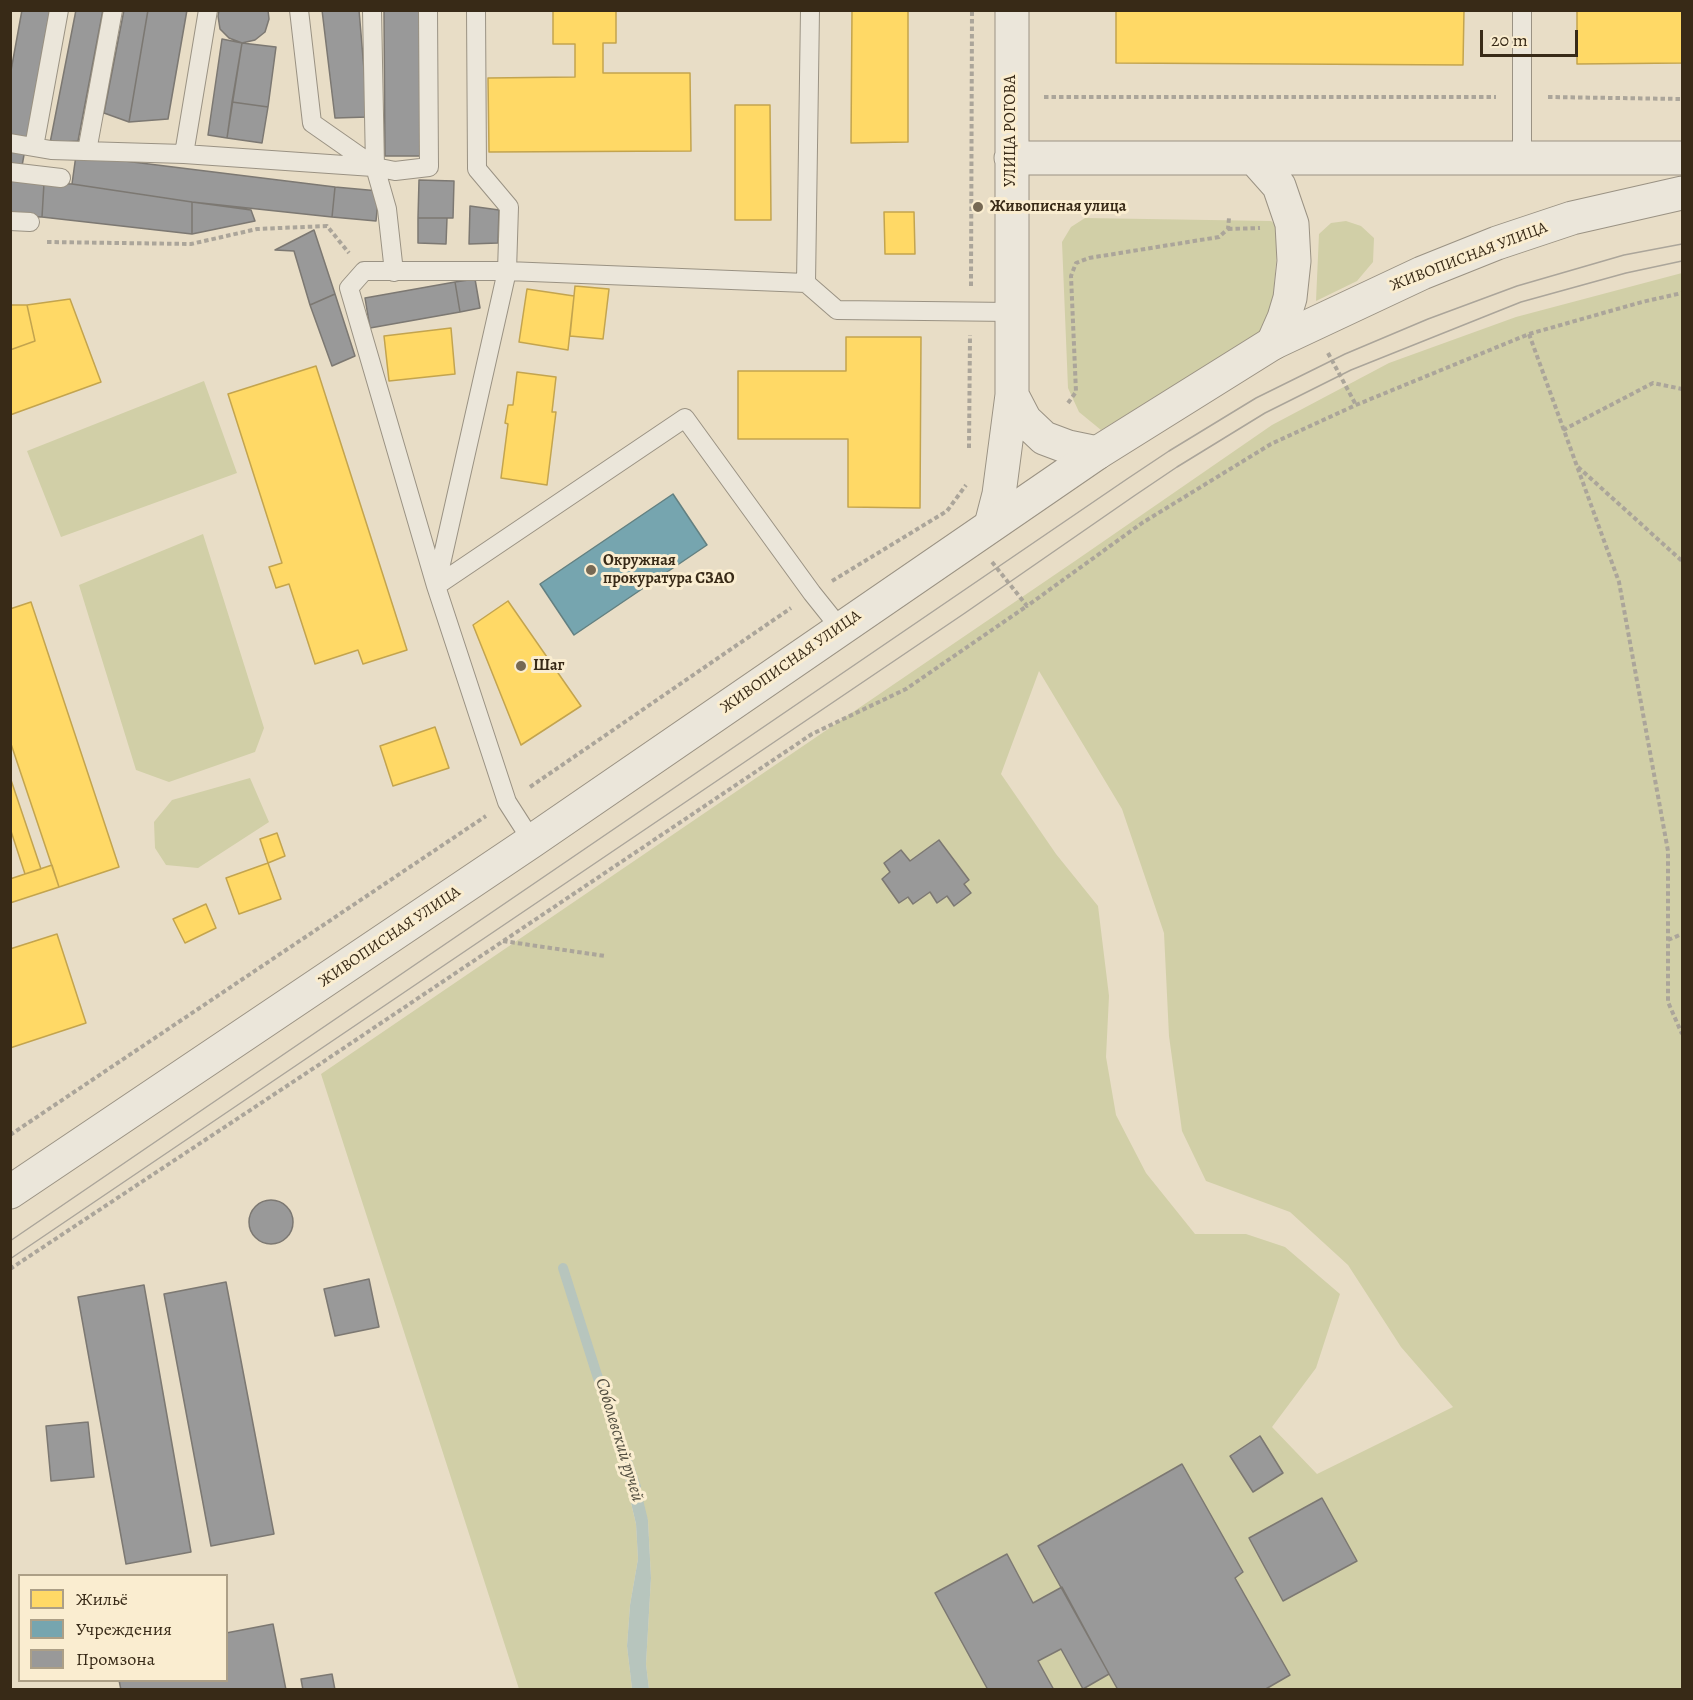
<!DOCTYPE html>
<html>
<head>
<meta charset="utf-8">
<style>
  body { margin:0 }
  #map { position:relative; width:1693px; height:1700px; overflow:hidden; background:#e8ddc6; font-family:Alegreya,serif }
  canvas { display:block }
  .frame { position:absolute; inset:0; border:12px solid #382a17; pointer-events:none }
  .legend { position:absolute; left:18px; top:1574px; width:210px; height:108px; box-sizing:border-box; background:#faedd0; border:2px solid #ac9f86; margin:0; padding:8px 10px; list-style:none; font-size:18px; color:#382a17 }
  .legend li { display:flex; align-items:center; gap:12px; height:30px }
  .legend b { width:30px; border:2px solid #ac9f86 }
  .scale { position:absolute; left:1480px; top:30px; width:98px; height:27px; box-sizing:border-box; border:3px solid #382a17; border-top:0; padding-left:8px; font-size:18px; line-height:21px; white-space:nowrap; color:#382a17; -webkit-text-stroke:4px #faedd0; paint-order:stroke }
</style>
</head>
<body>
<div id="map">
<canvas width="1693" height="1700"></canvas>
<div class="frame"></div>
<ul class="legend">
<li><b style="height:16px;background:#ffd966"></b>Жильё</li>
<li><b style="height:16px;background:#76a5af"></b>Учреждения</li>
<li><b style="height:16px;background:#999"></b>Промзона</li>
</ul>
<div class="scale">20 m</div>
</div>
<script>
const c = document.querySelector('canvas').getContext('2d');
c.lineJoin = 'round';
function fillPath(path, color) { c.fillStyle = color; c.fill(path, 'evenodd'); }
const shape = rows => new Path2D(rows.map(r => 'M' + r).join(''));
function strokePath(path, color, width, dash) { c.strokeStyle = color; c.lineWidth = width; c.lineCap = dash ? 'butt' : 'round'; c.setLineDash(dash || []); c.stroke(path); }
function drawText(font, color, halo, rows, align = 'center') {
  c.font = font + ' Alegreya,serif'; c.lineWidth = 6; c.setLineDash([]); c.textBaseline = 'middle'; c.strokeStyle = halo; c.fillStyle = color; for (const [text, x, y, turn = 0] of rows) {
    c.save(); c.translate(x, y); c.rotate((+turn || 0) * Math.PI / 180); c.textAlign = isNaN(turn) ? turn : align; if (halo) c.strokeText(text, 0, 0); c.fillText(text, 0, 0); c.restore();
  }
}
const green = shape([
  [1085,218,1271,221,1279,228,1271,321,1263,332,1101,430,1079,412,1068,388,1062,242,1071,227],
  [1346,221,1361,226,1374,238,1373,262,1357,281,1316,301,1319,234,1331,223],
  [1682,273,1682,1689,649,1689,646,1664,651,1578,648,1520,624,1474,636,1524,638,1559,630,1605,627,1646,632,1689,519,1689,321,1074,1075,561,1272,425,1389,363,1516,317],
  [1039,671,1122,809,1164,933,1169,1036,1182,1131,1206,1181,1290,1212,1348,1265,1401,1347,1453,1407,1317,1474,1272,1427,1316,1368,1340,1294,1285,1247,1246,1234,1195,1234,1146,1173,1116,1115,1106,1057,1109,996,1098,906,1056,854,1001,774],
  [204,381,237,473,61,537,27,451],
  [203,534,264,728,255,752,169,782,136,770,79,585],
  [250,778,269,822,198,868,166,865,155,848,154,822,172,800]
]);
const water = shape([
  [624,1473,637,1475,648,1520,651,1578,646,1664,649,1689,632,1689,627,1646,630,1605,638,1559,636,1524]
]);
const homes = shape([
  [553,10,616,10,616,43,603,43,603,73,690,73,691,151,489,152,488,78,575,77,575,44,553,44,553,10],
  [852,10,908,10,908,142,851,143,852,10],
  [1116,10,1464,10,1463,65,1116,63,1116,10],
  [1577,10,1682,10,1682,63,1577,64,1577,10],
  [735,105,770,105,771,220,735,220,735,105],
  [884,212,914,212,915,254,885,254,884,212],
  [575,286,609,289,603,339,570,336,575,286],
  [527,289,574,296,568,350,519,342,527,289],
  [70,299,101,382,10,415,10,350,35,341,27,305,70,299],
  [10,305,27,305,35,341,10,350,10,305],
  [451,328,455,374,389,381,384,336,451,328],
  [846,337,921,337,920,508,848,507,848,439,738,439,738,371,846,371,846,337],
  [316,366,407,650,363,664,358,650,315,664,289,584,276,588,269,567,282,563,228,394,316,366],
  [517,372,556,377,552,412,556,412,547,485,501,478,508,424,505,423,508,405,513,405,517,372],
  [508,601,581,706,521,745,473,625,508,601],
  [31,602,119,867,59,887,10,741,10,609,31,602],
  [435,727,449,768,393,786,380,746,435,727],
  [10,777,41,869,25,874,10,828,10,777],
  [277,833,285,856,268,863,260,839,277,833],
  [268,863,281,899,239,914,226,878,268,863],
  [52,865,59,887,10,903,10,879,52,865],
  [206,904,216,928,185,943,173,919,206,904],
  [57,934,86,1023,10,1048,10,949,57,934]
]);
const public = shape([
  [673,494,707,545,574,635,540,584,673,494]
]);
const industry = shape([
  [22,10,50,10,22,166,10,164,10,76,22,10],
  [76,10,103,10,78,141,50,143,76,10],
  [124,10,148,10,129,122,104,113,124,10],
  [148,10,187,10,168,119,129,122,148,10],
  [219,10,268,10,269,19,265,32,255,40,242,43,229,38,220,29,218,16,219,10],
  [322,10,359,10,368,117,335,118,322,10],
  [384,10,420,10,421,156,385,156,384,10],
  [222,39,242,43,227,138,208,135,222,39],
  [242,43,276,47,268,107,232,102,242,43],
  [232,102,268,107,262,143,227,138,232,102],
  [76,155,335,187,332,217,192,202,72,184,76,155],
  [419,180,454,181,453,218,418,218,419,180],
  [10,181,44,183,42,217,10,216,10,181],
  [44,183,72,184,192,202,192,234,42,217,44,183],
  [335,187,379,191,376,221,332,217,335,187],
  [192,202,251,210,255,221,192,234,192,202],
  [470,206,499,210,498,243,469,244,470,206],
  [418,218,447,218,446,244,418,243,418,218],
  [314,230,335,294,310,305,294,251,275,250,314,230],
  [475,279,480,308,460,312,455,282,475,279],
  [455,282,460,312,370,328,365,298,455,282],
  [335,294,355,356,332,366,310,305,335,294],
  [939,840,969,880,964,884,971,893,954,906,947,896,937,903,930,892,913,904,908,897,899,903,882,879,890,872,884,863,901,850,910,861,939,840],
  '249 1222a22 22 0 1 1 44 0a22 22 0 1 1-44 0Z',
  [369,1279,379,1327,335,1336,324,1289,369,1279],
  [226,1282,274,1534,211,1546,164,1294,226,1282],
  [144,1285,191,1552,126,1564,78,1297,144,1285],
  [88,1422,94,1477,51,1481,46,1426,88,1422],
  [1260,1436,1283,1473,1253,1492,1230,1456,1260,1436],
  [1182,1464,1243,1572,1235,1578,1290,1675,1264,1690,1118,1690,1038,1546,1182,1464],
  [1322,1498,1357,1561,1283,1601,1249,1538,1322,1498],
  [1007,1554,1033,1603,1062,1587,1109,1674,1083,1689,1061,1649,1038,1661,1054,1690,988,1690,935,1593,1007,1554],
  [273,1624,286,1690,121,1690,119,1680,226,1680,226,1633,273,1624],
  [332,1674,335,1690,303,1690,301,1679,332,1674]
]);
const stream = shape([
  [563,1268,597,1375,636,1487]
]);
const path = shape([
  [1044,97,1496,97],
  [1548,97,1682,99],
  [1228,229,1260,228],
  [47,242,191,244,257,229,327,226,349,253],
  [971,286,972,10],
  [1529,334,1619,582,1668,851,1668,1002,1682,1034],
  [1328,353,1356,405],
  [1068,403,1076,392,1071,276,1076,263,1089,258,1219,237,1228,229,1229,218],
  [1563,430,1653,383,1682,389],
  [969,448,970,335],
  [1578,467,1682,561],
  [992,562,1027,606,1142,523,1271,444,1356,405,1529,334,1642,302,1682,293],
  [832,581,947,511,966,485],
  [530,787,791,608],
  [1668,940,1682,934],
  [503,941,605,956],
  [10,1135,486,816],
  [10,1269,314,1068,812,734,906,689,1027,606]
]);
const service = shape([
  [208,10,184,154,373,167],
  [299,10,312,123,375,167,395,171,429,167,428,10],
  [372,10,375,167,387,209,394,272],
  [476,10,477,169,509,207,507,271,436,586,507,802,532,841],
  [10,143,51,150,184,154],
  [34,147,59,10],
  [87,151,113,10],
  [1522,157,1522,10],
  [10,172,61,178],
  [10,221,30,222],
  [806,283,810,10],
  [840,628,812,593,685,418,436,586,349,288,364,271,507,271,806,283,837,310,1011,312]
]);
const minor = shape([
  [1011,158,1682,158],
  [1255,159,1279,186,1292,224,1294,261,1290,298,1284,318,1273,343],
  [1012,395,1025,420,1044,438,1068,447,1097,453],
  [991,525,999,494,1012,395,1012,10]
]);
const tertiary = shape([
  [10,1192,532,841,1097,453,1273,343,1422,273,1497,243,1572,218,1682,193]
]);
const tram = shape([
  [10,1241,1127,479,1169,451,1256,398,1345,354,1428,319,1517,286,1624,255,1682,244],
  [10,1259,965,613,1134,496,1177,467,1265,413,1351,370,1521,302,1626,273,1682,261]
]);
const markers = [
  [978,207,6,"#766954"],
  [591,570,6,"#766954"],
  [521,666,6,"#766954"]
];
const streetNames = [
  ["УЛИЦА РОГОВА",1011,131,-90],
  ["ЖИВОПИСНАЯ УЛИЦА",1469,257,-21],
  ["ЖИВОПИСНАЯ УЛИЦА",791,662,-35],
  ["ЖИВОПИСНАЯ УЛИЦА",390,937,-34]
];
const poiNames = [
  ["Живописная улица",990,207],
  ["Окружная",603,561],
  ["прокуратура СЗАО",603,579],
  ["Шаг",533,666]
];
const waterNames = [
  ["Соболевский ручей",619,1440,73]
];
fillPath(green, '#d1cfa7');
fillPath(water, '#b7c5bd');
fillPath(homes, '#ffd966');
strokePath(homes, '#c3a44e', 1.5);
fillPath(public, '#76a5af');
strokePath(public, '#638081', 1.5);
fillPath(industry, '#999');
strokePath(industry, '#7c7872', 1.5);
strokePath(stream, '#b7c5bd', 10);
strokePath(service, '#9a9283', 20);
strokePath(minor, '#9a9283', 35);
strokePath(tertiary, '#9a9283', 35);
strokePath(path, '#aba59a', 4, [4.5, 3]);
strokePath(service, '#ebe6da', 18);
strokePath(minor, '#ebe6da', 33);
strokePath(tertiary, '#ebe6da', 33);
strokePath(tram, '#aba59a', 1.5);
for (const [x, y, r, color] of markers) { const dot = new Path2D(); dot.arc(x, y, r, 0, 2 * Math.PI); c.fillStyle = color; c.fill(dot); strokePath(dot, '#faedd0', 2); }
drawText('16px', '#382a17', '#faedd0', streetNames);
drawText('bold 16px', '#382a17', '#faedd0', poiNames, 'left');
drawText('italic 18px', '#524e40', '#faedd0', waterNames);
</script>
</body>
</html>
